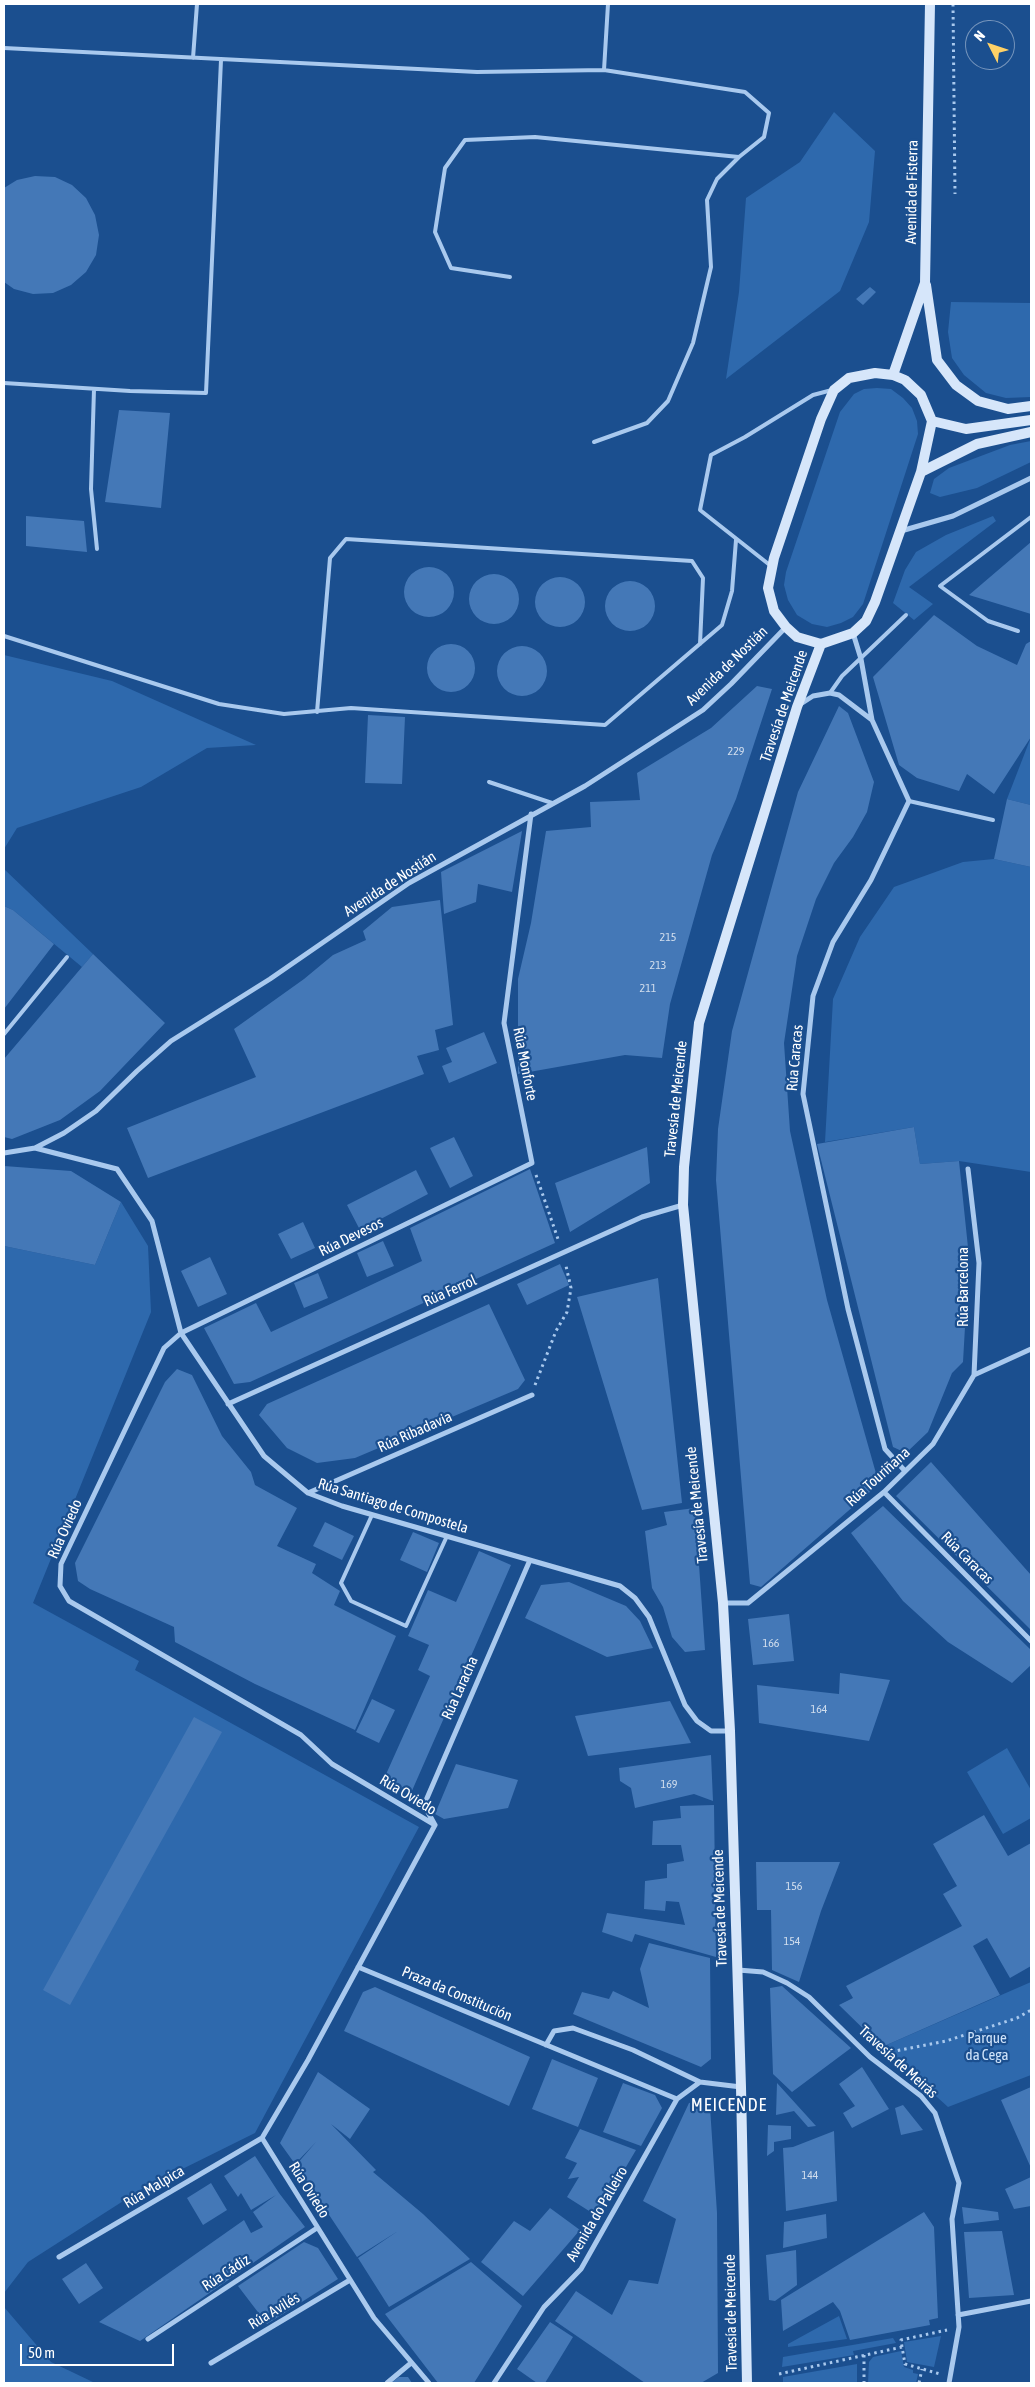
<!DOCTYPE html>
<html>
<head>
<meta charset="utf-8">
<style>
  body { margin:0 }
  #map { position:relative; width:1035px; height:2387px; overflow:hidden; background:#1b4f8f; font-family:"Asap Condensed",sans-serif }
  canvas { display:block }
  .frame { position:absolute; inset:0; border:5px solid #fff; pointer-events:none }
  .north { position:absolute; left:965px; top:20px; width:50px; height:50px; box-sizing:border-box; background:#1b4f8f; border:1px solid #7695bc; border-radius:50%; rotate:311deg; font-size:14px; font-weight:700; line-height:20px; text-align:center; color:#fff }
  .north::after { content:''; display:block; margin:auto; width:18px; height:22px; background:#ffd166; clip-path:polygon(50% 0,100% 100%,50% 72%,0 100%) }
  .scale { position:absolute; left:20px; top:2344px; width:154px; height:22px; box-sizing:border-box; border:2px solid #fff; border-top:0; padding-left:6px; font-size:15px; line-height:18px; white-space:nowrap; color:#fff; -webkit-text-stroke:4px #1b4f8f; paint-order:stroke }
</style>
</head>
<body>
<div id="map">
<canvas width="1035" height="2387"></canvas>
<div class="frame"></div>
<div class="north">N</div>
<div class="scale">50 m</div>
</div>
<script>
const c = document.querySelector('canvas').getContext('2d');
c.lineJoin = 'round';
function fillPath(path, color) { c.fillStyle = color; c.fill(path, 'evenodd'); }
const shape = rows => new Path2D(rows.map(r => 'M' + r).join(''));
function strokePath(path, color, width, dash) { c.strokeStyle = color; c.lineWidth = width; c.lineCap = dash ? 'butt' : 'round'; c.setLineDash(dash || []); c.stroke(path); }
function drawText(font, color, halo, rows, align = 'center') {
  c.font = font + ' "Asap Condensed",sans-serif'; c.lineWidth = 4.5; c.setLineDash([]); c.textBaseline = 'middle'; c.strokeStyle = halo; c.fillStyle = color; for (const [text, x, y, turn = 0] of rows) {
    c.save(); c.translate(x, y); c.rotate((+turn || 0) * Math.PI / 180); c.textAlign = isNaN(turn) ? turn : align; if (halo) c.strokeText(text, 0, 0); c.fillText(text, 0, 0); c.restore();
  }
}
const green = shape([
  [834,112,875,151,869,222,840,291,726,379,739,292,746,198,800,162],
  [951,302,1031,303,1031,397,1006,398,986,393,964,375,952,358,948,332],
  [877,388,891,389,903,398,912,408,917,421,918,434,863,604,853,617,841,623,827,627,812,624,797,615,788,600,784,585,786,572,840,412,854,394,864,389],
  [1031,441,1031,462,977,488,940,497,930,493,934,479,949,468,1010,445],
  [993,516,996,521,909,587,933,604,914,620,893,603,905,570,916,552,946,535],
  [4,655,112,681,256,745,207,748,141,787,17,828,4,849],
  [1031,737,1031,805,1007,799],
  [994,859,1031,867,1031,1172,959,1161,920,1164,914,1127,825,1142,833,999,860,937,894,887,963,862],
  [4,869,93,954,82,967,13,910,4,906],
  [121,1202,148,1246,151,1312,33,1603,139,1661,135,1670,419,1827,255,2133,142,2189,28,2262,4,2293,4,1246,95,1265],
  [1007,1748,1031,1790,1031,1818,1003,1834,967,1772],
  [1031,1982,1031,2075,948,2107,882,2047],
  [4,2307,51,2362,95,2383,4,2383],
  [839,2316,847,2339,788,2347,788,2344],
  [941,2336,934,2367,907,2362,904,2342],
  [893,2338,896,2343,853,2351,854,2355,782,2367,783,2357],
  [901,2351,904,2367,913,2370,913,2373,918,2374,916,2383,868,2383,869,2362,873,2357],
  [857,2364,857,2383,783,2383,783,2377]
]);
const building = shape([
  [35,176,55,177,72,185,86,198,95,215,99,235,96,255,86,272,71,285,53,293,33,294,14,289,4,282,4,188,17,180],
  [870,287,876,292,863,305,856,299],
  [119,410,170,413,161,508,105,502],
  [26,516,84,521,87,552,26,546],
  [1031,542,1031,614,969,595],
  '404 592a25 25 0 1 1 50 0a25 25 0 1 1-50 0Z',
  '469 599a25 25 0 1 1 50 0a25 25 0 1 1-50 0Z',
  '535 602a25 25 0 1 1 50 0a25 25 0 1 1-50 0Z',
  '605 606a25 25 0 1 1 50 0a25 25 0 1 1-50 0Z',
  [934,615,977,646,1017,665,1026,644,1031,641,1031,737,994,794,967,774,959,791,917,778,899,765,873,677],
  '427 668a24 24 0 1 1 48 0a24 24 0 1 1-48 0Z',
  '497 671a25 25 0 1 1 50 0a25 25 0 1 1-50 0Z',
  [757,686,772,689,736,799,712,855,670,1004,662,1058,625,1055,518,1074,518,979,531,923,546,831,591,827,590,802,640,800,637,773,711,728],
  [839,706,848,713,874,782,867,812,853,837,834,863,816,899,797,956,784,1043,790,1131,827,1300,879,1484,761,1587,750,1584,716,1180,718,1129,732,1031,798,792],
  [368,715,405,717,402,784,365,783],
  [1007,799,1031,805,1031,867,994,859],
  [522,831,512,892,478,884,476,902,444,914,441,872],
  [440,900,453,1025,435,1030,439,1050,417,1056,424,1074,148,1178,127,1128,256,1077,234,1029,304,979,333,955,366,940,363,931,392,907],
  [4,906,13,910,54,944,4,1009],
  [93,954,165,1023,100,1091,60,1120,12,1139,4,1137,4,1059],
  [484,1032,497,1063,449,1083,442,1066,452,1062,446,1048],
  [914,1127,920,1164,959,1161,969,1257,963,1362,952,1373,928,1432,906,1453,893,1447,817,1144],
  [454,1137,473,1176,450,1188,430,1148],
  [647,1147,650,1183,570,1232,555,1183],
  [4,1166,71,1171,121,1202,95,1265,4,1246],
  [530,1169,555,1243,250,1382,234,1384,204,1328,256,1303,271,1332,422,1261,410,1228],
  [416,1170,428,1194,360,1230,347,1205],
  [303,1222,315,1248,291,1259,278,1234],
  [383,1241,394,1266,367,1277,357,1253],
  [210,1257,227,1294,198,1307,181,1271],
  [560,1264,569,1285,527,1305,517,1284],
  [318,1273,328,1298,304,1308,294,1283],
  [658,1278,682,1503,642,1510,577,1297],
  [489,1304,525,1380,518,1389,355,1458,317,1463,287,1448,259,1415,267,1404],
  [177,1369,192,1375,222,1436,251,1472,255,1485,297,1508,277,1546,316,1564,312,1573,340,1591,334,1605,396,1636,355,1730,255,1684,175,1642,174,1627,90,1589,78,1581,75,1563,165,1382],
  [931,1462,1031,1575,1031,1630,896,1496],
  [883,1506,1031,1650,1031,1665,1012,1683,948,1642,903,1601,851,1533],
  [695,1508,705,1650,685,1652,672,1637,663,1607,652,1588,645,1531,667,1525,664,1512],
  [325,1522,354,1536,342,1560,313,1546],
  [413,1532,439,1543,427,1572,400,1560],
  [479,1551,511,1565,411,1793,383,1781,430,1676,418,1670,429,1645,408,1636,428,1590,456,1602],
  [569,1582,626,1606,640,1621,653,1648,607,1657,525,1618,541,1585],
  [789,1614,794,1661,753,1665,748,1619],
  [840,1673,890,1680,869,1741,759,1723,757,1685,839,1694],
  [372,1699,395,1710,379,1743,356,1732],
  [670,1701,691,1743,588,1756,575,1716],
  [194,1717,222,1732,70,2005,43,1990],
  [711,1755,713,1801,694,1794,635,1808,631,1788,620,1781,619,1768],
  [456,1764,518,1780,508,1808,444,1819,435,1814],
  [714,1805,716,1957,635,1934,632,1942,602,1932,607,1913,685,1925,679,1902,666,1901,665,1911,644,1909,645,1881,667,1878,667,1864,684,1861,681,1845,652,1845,653,1821,681,1818,680,1806],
  [984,1815,1008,1856,1031,1843,1031,1966,1010,1978,987,1938,973,1946,1000,1995,882,2047,839,2005,853,1998,846,1986,962,1926,943,1894,957,1886,933,1844],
  [756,1862,840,1862,821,1911,799,1982,772,1970,771,1910,757,1910],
  [649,1943,710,1958,711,2059,701,2067,573,2014,582,1992,609,1999,613,1991,649,2008,640,1969],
  [782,1986,851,2048,792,2092,773,2074,770,1988],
  [375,1987,530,2057,509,2106,344,2031,363,1992],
  [552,2059,598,2078,578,2127,532,2109],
  [862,2067,889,2109,852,2128,843,2113,855,2106,839,2084],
  [318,2072,370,2109,350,2139,331,2124,376,2170,373,2172,423,2214,470,2259,389,2307,358,2258,398,2231,357,2257,296,2165,316,2142,295,2164,280,2143],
  [623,2083,655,2095,662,2108,641,2146,603,2132],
  [777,2083,816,2126,808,2127,794,2111,776,2115],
  [1031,2087,1031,2168,1001,2100],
  [702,2100,710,2107,717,2213,718,2373,701,2383,645,2383,555,2321,576,2291,612,2315,629,2280,658,2284,676,2219,643,2201,689,2103],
  [903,2105,923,2130,901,2135,895,2108],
  [768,2125,791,2126,791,2139,774,2142,774,2151,767,2156],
  [580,2129,636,2150,597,2216,567,2197,579,2177,568,2179,577,2163,565,2158],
  [834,2131,837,2201,786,2211,783,2148,793,2147],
  [255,2156,279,2193,305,2227,140,2341,99,2322,244,2220,251,2233,263,2227,253,2212,276,2195,251,2210,241,2193,238,2197,224,2176],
  [1031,2177,1031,2206,1014,2209,1005,2189],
  [211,2183,227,2210,203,2225,187,2198],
  [962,2207,998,2212,999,2220,964,2224],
  [550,2208,580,2230,523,2296,481,2262,514,2221,530,2231],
  [924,2212,934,2227,938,2318,929,2320,930,2325,850,2340,840,2311,833,2302,783,2331,781,2300],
  [826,2214,827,2238,783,2248,784,2222],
  [1002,2231,1014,2295,969,2298,964,2232],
  [304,2242,318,2248,338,2279,267,2324,238,2286],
  [796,2250,797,2285,775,2301,769,2300,766,2255],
  [471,2262,522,2306,474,2383,438,2383,385,2314],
  [86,2263,103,2288,79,2304,62,2279],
  [550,2322,573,2337,545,2383,537,2383,517,2369],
  [399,2377,408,2377,412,2383,391,2383]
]);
const path = shape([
  [953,4,955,194],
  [536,1175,559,1242],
  [535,1385,556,1331,567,1312,571,1288,566,1266],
  [885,2053,946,2041,1017,2018,1031,2010],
  [902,2347,901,2340,947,2330],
  [864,2355,864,2383],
  [779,2374,902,2347,905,2364,940,2374],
  [919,2383,922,2369]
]);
const lane = shape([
  [4,48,477,72,604,70,745,92,769,113,764,137,739,157,535,137,465,140,445,168,435,232,451,268,510,277],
  [193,58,197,4],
  [604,70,608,4],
  [4,383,130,391,206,393,221,60],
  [94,389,91,489,97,549],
  [594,442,647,423,668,401,693,343,711,267,707,200,717,179,739,157],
  [771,566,700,510,711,455,745,437,813,395,832,390],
  [1018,631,988,621,940,586,1031,517],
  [4,636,219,704,284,714,351,708,605,725,722,625,732,591,736,540],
  [830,693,842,676,906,615],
  [317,712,330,558,346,539,692,561,703,578,700,644],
  [489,782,552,803],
  [909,801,993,820],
  [4,1034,67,957],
  [372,1515,341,1583,351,1601,406,1626,447,1536]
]);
const street = shape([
  [901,531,953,516,1031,478],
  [853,633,861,659,872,720,909,801,871,880,833,942,813,996,803,1094,848,1309,885,1449,905,1471],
  [799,705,813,696,830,693,839,695,872,720],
  [35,1148,117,1169,152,1221,181,1333,264,1456,308,1493,342,1506,620,1586,635,1598,649,1617,685,1705,697,1721,711,1731,730,1731],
  [4,1153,35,1148,64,1133,96,1111,137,1071,171,1041,270,979,409,883,585,786,703,710,731,684,786,627],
  [968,1169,979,1263,974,1375],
  [228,1404,642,1217,683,1205],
  [884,1492,1031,1641],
  [308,1493,532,1395],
  [723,1603,748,1603,884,1492,933,1444,974,1375,1031,1349],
  [435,1825,332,1764,301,1735,69,1601,60,1586,61,1564,164,1348,181,1333,532,1163,504,1023,531,814],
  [435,1825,424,1805,530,1560],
  [358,1967,677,2099],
  [738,1970,763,1972,787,1983,809,1997,870,2057,921,2096,935,2113,959,2183,952,2219,959,2327,949,2383],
  [546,2045,554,2031,573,2028,633,2050,700,2082],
  [262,2138,374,2318,429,2383],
  [59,2257,262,2138,308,2060,435,1825],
  [958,2315,1031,2301],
  [148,2339,317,2228],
  [211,2363,350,2280],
  [387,2383,411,2363],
  [494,2383,544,2307,581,2269,677,2099,700,2082,741,2087]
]);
const secondary = shape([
  [926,285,937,360,956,385,978,401,1008,409,1031,406],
  [875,373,893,375,905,380,921,395,932,421,921,472,875,602,866,621,853,633,821,644,797,637,786,627,774,611,768,588,774,558,821,419,834,390,849,378,875,373],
  [893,375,925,283,930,4],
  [932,421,966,429,1031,420],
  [921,472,977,444,1031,432],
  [747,2383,741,2087,730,1731,723,1603,683,1205,684,1167,699,1023,797,707,821,644]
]);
const numberNames = [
  ["229",736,751],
  ["215",668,937],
  ["213",658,965],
  ["211",648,988],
  ["166",771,1643],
  ["164",819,1709],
  ["169",669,1784],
  ["156",794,1886],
  ["154",792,1941],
  ["144",810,2175]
];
const streetNames = [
  ["Avenida de Fisterra",912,192,-89],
  ["Avenida de Nostián",727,666,-44],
  ["Travesía de Meicende",784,706,-71],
  ["Avenida de Nostián",390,884,-33],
  ["Rúa Caracas",795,1058,-85],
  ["Rúa Monforte",525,1064,79],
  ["Travesía de Meicende",676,1099,-84],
  ["Rúa Devesos",351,1237,-26],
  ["Rúa Barcelona",963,1287,-90],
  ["Rúa Ferrol",450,1291,-24],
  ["Rúa Ribadavia",415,1432,-24],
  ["Rúa Touriñana",878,1477,-42],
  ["Travesía de Meicende",697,1505,-96],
  ["Rúa Santiago de Compostela",393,1506,17],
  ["Rúa Oviedo",65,1529,-66],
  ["Rúa Caracas",967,1558,45],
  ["Rúa Laracha",460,1688,-66],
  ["Rúa Oviedo",408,1795,31],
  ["Travesía de Meicende",720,1908,-92],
  ["Praza da Constitución",457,1994,23],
  ["Travesía de Meirás",898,2062,42],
  ["Rúa Malpica",154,2187,-31],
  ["Rúa Oviedo",309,2190,58],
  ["Avenida do Palleiro",597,2214,-60],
  ["Rúa Cádiz",226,2273,-33],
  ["Rúa Avilés",274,2311,-31],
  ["Travesía de Meicende",731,2313,-91]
];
const parkNames = [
  ["Parque",987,2038],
  ["da Cega",987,2055]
];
const quarterNames = [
  ["MEICENDE",729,2105]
];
fillPath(green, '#2e69ad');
fillPath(building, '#4478b7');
strokePath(path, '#a9c9ee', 3, [2.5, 4]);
strokePath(lane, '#a9c9ee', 4);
strokePath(street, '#a9c9ee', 5);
strokePath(secondary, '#d6e6fa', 10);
drawText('12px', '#d0dded', null, numberNames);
drawText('15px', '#fff', '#1b4f8f', streetNames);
drawText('15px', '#cfe3fa', '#1b4f8f', parkNames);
c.letterSpacing = '1px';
drawText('18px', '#fff', '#1b4f8f', quarterNames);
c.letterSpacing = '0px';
</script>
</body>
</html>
